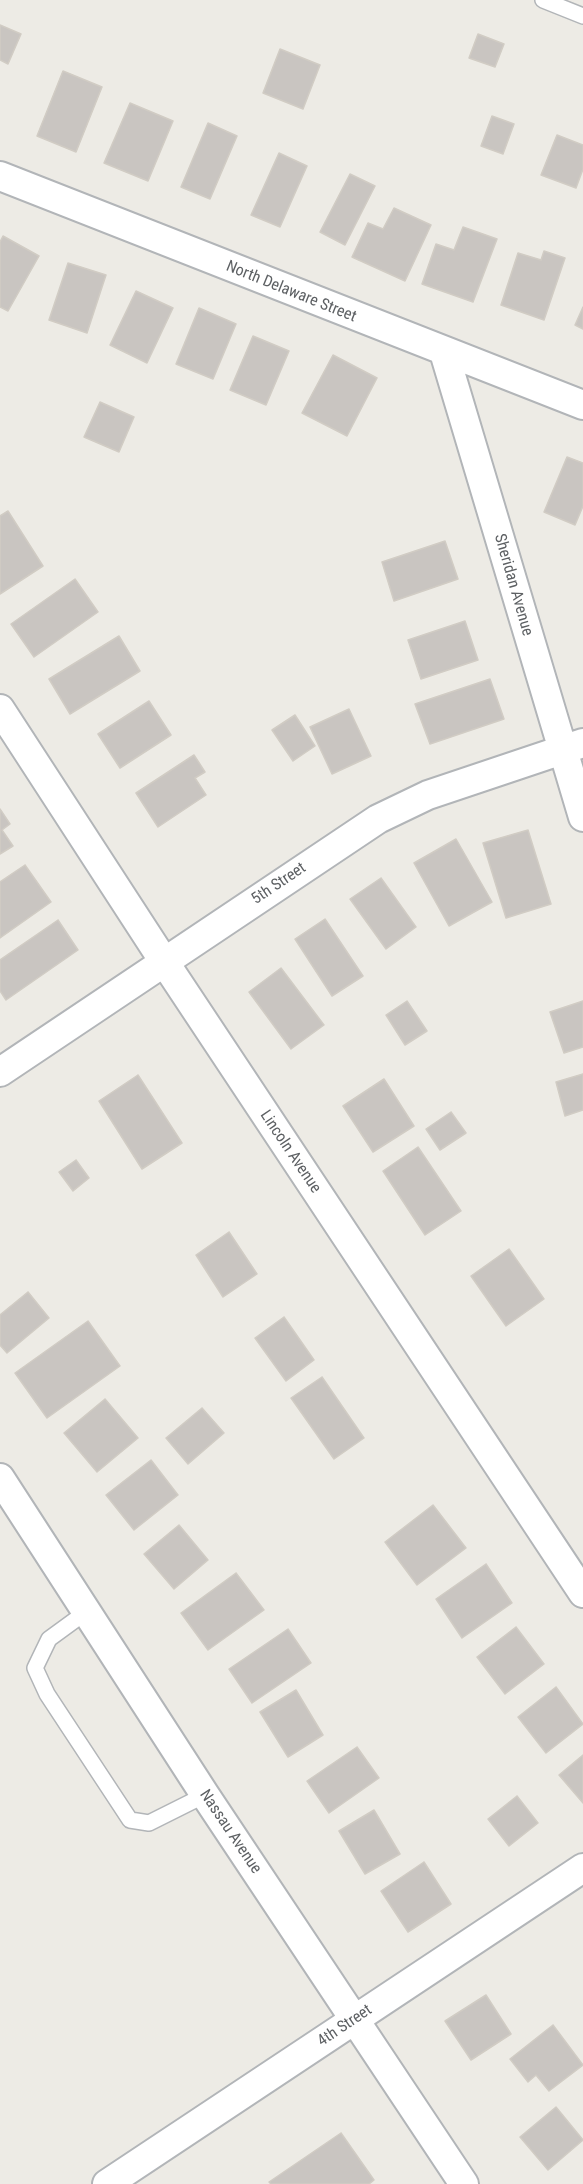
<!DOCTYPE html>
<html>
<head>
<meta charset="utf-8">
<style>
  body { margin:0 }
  canvas { display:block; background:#edebe5 }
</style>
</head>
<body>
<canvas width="583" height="2184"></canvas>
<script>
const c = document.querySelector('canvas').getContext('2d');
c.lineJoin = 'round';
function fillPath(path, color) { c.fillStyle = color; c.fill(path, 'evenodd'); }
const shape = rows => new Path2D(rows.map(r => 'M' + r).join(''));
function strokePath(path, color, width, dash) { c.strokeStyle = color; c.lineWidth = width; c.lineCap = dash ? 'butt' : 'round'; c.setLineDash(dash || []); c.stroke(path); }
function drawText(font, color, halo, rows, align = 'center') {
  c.font = font + ' "Roboto Condensed",sans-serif'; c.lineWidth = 4.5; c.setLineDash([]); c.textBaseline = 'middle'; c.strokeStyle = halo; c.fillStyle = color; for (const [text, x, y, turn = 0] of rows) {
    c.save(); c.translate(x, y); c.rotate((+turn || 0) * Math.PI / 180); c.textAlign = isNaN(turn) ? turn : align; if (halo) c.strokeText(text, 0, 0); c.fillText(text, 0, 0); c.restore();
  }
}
const building = shape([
  [0,25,21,34,8,64,0,60,0,25],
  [478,34,504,44,495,67,469,58,478,34],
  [280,49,320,65,303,109,263,93,280,49],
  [63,71,102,87,76,152,37,136,63,71],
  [130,103,173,121,148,181,104,163,130,103],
  [492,116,514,124,503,154,481,146,492,116],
  [208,123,237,136,210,199,181,187,208,123],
  [557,135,583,145,583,169,576,188,541,175,557,135],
  [279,153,307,166,280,227,251,215,279,153],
  [350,174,375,186,345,245,320,232,350,174],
  [394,208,431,225,405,281,352,257,368,223,383,229,394,208],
  [463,227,497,239,473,302,422,284,436,244,454,250,463,227],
  [3,236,39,256,8,311,0,307,0,242,3,236],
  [544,251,565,258,544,320,501,305,518,253,541,260,544,251],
  [68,263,106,275,87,333,49,320,68,263],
  [136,291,173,308,147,363,110,345,136,291],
  [583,307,583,329,575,325,583,307],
  [199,308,236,324,213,379,176,364,199,308],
  [253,336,289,351,266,405,230,390,253,336],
  [333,355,377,378,347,436,302,413,333,355],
  [100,402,134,417,119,452,84,437,100,402],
  [567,457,583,463,583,506,575,525,544,512,567,457],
  [8,511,43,566,0,594,0,516,8,511],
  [445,541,458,579,394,601,382,562,445,541],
  [75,579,98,612,34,657,11,624,75,579],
  [465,621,478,660,421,679,408,640,465,621],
  [119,636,140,671,70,714,49,679,119,636],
  [490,679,504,719,430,744,415,704,490,679],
  [149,701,171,735,120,768,98,734,149,701],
  [349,709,371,756,332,774,310,727,349,709],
  [295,715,315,746,293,761,272,730,295,715],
  [194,755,205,772,195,778,206,795,158,827,136,793,194,755],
  [0,809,10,824,2,830,13,846,0,854,0,809],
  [528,830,551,904,506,918,483,843,528,830],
  [456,839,492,902,449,926,414,863,456,839],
  [25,865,51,902,0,938,0,882,25,865],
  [381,878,416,927,386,949,350,899,381,878],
  [325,919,363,976,332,996,295,939,325,919],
  [58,920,78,950,6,1000,0,991,0,960,58,920],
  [281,968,324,1025,291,1049,249,992,281,968],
  [407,1001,427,1031,405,1045,386,1015,407,1001],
  [583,1001,583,1047,564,1053,550,1012,583,1001],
  [583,1074,583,1110,565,1116,556,1082,583,1074],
  [138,1075,182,1143,142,1169,99,1101,138,1075],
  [384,1079,414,1126,373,1152,343,1106,384,1079],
  [451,1112,466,1133,440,1150,426,1129,451,1112],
  [418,1147,461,1211,425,1235,383,1171,418,1147],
  [76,1160,89,1178,73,1191,59,1172,76,1160],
  [229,1232,257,1274,223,1297,196,1255,229,1232],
  [509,1249,544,1299,506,1326,471,1276,509,1249],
  [28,1292,49,1318,7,1353,0,1345,0,1315,28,1292],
  [284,1317,314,1360,286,1381,255,1338,284,1317],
  [88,1321,120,1366,47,1418,15,1373,88,1321],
  [322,1377,364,1438,334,1459,291,1398,322,1377],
  [105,1399,138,1438,97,1472,64,1433,105,1399],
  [202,1408,224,1433,188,1464,166,1438,202,1408],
  [151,1460,178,1495,134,1530,106,1495,151,1460],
  [433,1505,466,1548,417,1585,385,1542,433,1505],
  [179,1525,208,1560,174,1589,144,1554,179,1525],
  [486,1564,512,1603,462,1638,436,1599,486,1564],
  [236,1573,264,1610,208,1650,181,1613,236,1573],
  [516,1627,544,1664,505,1694,477,1657,516,1627],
  [288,1629,311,1663,252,1703,229,1669,288,1629],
  [556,1687,583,1724,546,1753,518,1717,556,1687],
  [296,1690,323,1735,288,1757,260,1712,296,1690],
  [357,1747,379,1778,329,1813,307,1781,357,1747],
  [583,1755,583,1803,559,1775,583,1755],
  [517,1796,538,1823,509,1846,488,1819,517,1796],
  [374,1810,400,1854,365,1874,339,1831,374,1810],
  [424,1862,451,1904,408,1932,381,1891,424,1862],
  [486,1995,511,2034,471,2060,445,2021,486,1995],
  [553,2025,583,2065,549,2091,536,2075,528,2082,510,2059,553,2025],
  [556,2107,583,2140,548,2170,520,2137,556,2107],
  [341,2133,374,2180,369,2184,271,2184,269,2182,341,2133]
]);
const service = shape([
  [543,0,583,16],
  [86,1612,49,1639,35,1668,47,1694,130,1820,149,1823,205,1795]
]);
const minor = shape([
  [0,176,583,405],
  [444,352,583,817],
  [0,709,165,963,583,1593],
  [0,1072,378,819,428,795,583,743],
  [0,1478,205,1795,464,2184],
  [107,2184,583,1868]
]);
const streetNames = [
  ["North Delaware Street",291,292,22],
  ["Sheridan Avenue",513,585,74],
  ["5th Street",279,884,-34],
  ["Lincoln Avenue",290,1152,56],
  ["Nassau Avenue",230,1832,56],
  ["4th Street",345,2026,-34]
];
fillPath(building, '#c9c5c1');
strokePath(building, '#d1ccc4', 1.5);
strokePath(service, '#b2b5b8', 18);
strokePath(minor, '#b2b5b8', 32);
strokePath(service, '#fff', 15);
strokePath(minor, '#fff', 28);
drawText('16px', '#5d6063', '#fff', streetNames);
</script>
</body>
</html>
